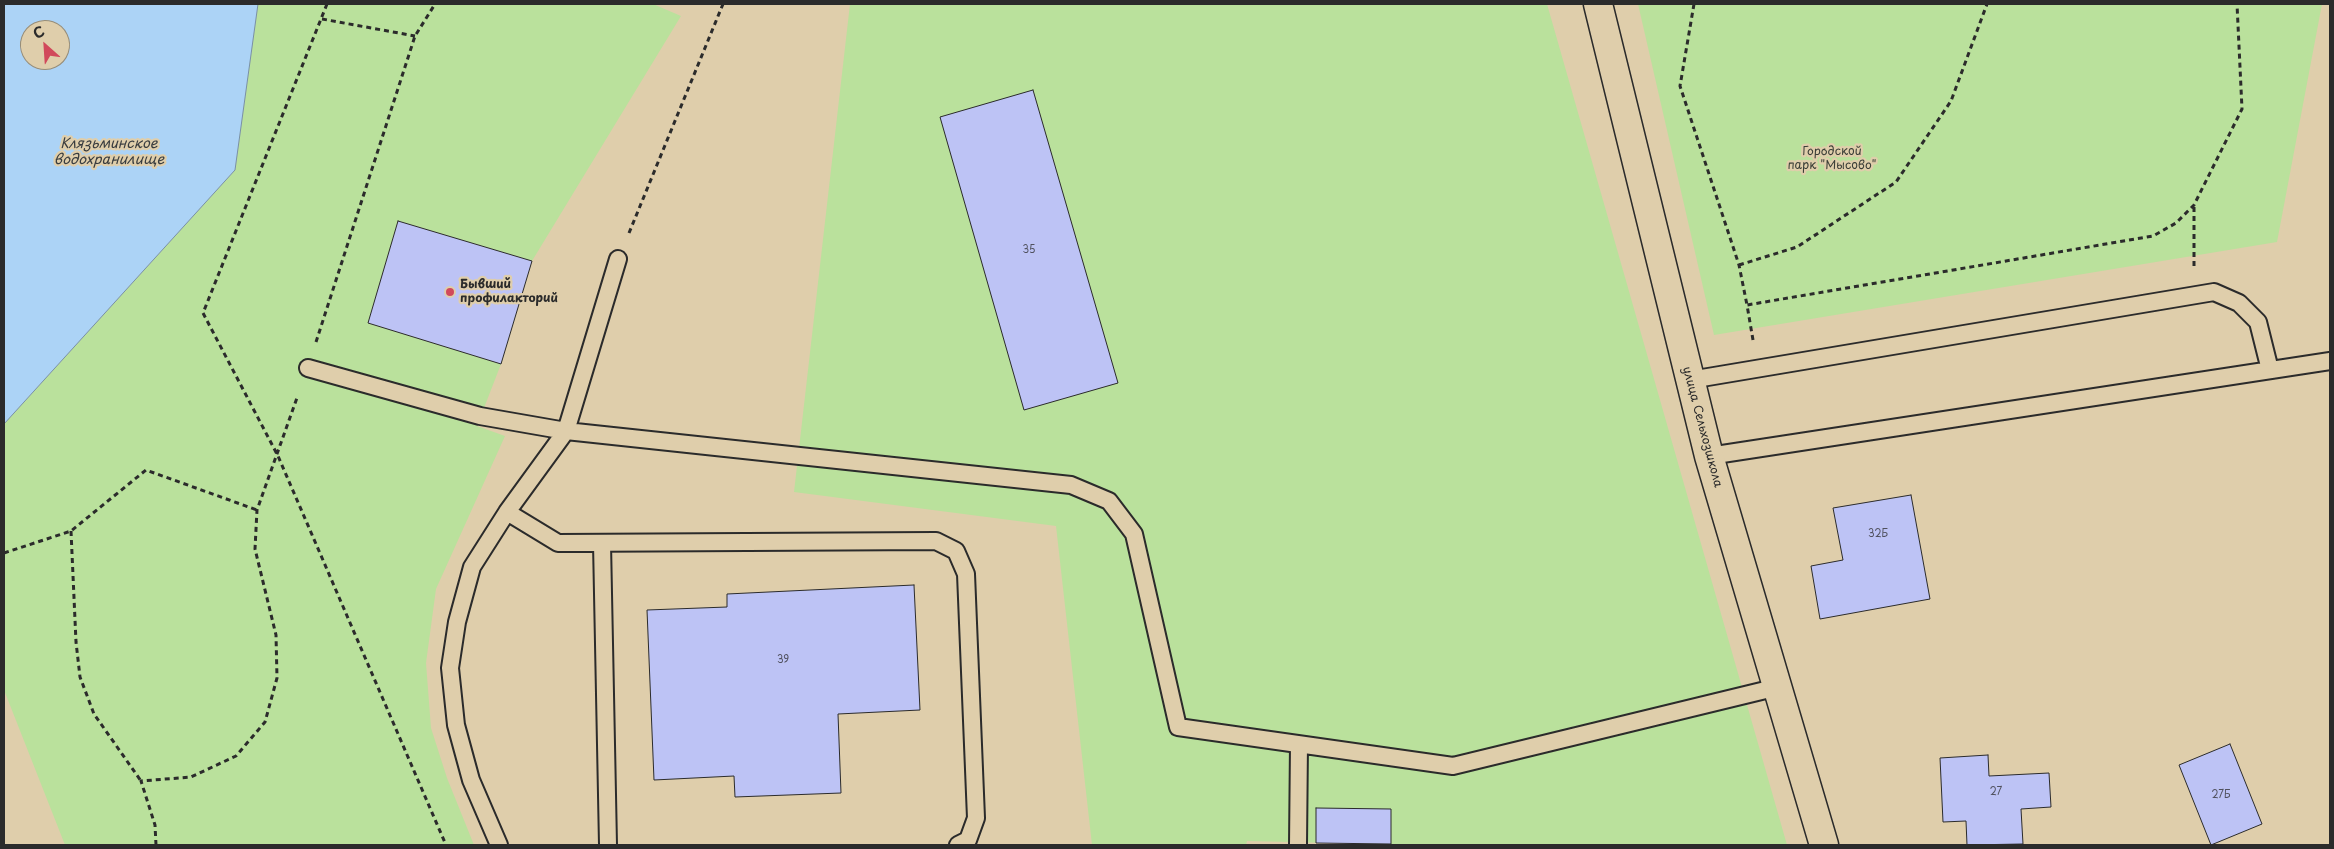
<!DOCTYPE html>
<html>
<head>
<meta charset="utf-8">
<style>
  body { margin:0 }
  #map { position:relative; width:2334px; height:849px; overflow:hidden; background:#dfceab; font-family:"Playpen Sans",sans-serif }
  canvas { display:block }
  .frame { position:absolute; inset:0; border:5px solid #2b2b2b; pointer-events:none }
  .north { position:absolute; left:20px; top:20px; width:50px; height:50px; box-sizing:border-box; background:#dfceab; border:1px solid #978d78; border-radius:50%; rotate:334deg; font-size:14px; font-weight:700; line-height:20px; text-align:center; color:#2b2b2b }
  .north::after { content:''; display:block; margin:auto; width:18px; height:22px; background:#d1495b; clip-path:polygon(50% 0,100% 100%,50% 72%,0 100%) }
</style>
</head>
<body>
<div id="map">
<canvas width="2334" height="849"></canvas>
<div class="frame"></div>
<div class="north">С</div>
</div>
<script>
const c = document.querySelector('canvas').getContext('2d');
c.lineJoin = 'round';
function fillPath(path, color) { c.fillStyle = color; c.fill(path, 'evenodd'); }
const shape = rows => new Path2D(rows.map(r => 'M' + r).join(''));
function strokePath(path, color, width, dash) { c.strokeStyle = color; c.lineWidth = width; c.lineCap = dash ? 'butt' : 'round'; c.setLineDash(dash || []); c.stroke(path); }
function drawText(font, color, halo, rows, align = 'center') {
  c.font = font + ' "Playpen Sans",sans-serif'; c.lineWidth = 4.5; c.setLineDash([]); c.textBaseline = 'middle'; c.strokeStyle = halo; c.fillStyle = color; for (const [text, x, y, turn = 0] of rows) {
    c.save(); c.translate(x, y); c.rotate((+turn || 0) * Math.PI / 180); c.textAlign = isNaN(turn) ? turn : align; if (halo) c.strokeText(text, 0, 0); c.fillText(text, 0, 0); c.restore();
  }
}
const green = shape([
  [258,4,653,4,681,16,532,261,398,221,368,323,501,364,477,426,505,436,436,589,426,663,431,728,447,778,474,845,65,845,4,690,4,424,235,170],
  [850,4,1547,4,1787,845,1419,845,1247,841,1246,845,1092,845,1056,526,794,492],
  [1638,4,2322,4,2277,242,1714,335]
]);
const water = shape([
  [4,4,258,4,235,170,4,424,4,4],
  [30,30,60,30,60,60,30,60,30,30]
]);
const building = shape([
  [1033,90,1118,383,1024,410,940,117,1033,90],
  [398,221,532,261,501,364,368,323,398,221],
  [1911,495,1930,599,1820,619,1811,566,1843,560,1833,508,1911,495],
  [914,585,920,710,838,714,841,793,735,797,734,776,654,780,647,610,727,607,727,594,914,585],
  [2230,744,2262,824,2211,845,2179,765,2230,744],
  [1988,755,1989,776,2049,773,2051,807,2021,809,2023,844,1967,845,1966,821,1943,822,1940,758,1988,755],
  [1316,808,1391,809,1391,844,1316,843,1316,808]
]);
const path = shape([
  [327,4,203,313,278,456,446,845],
  [1694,4,1680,86,1739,265,1747,305],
  [322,19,415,36],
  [629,233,723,4],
  [1739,265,1797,247,1896,182,1951,101,1987,4],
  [2194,266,2194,205],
  [1753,340,1747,305,2153,236,2176,223,2194,205,2242,109,2237,4],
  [316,342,415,36,435,4],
  [71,531,76,642,80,677,94,714,141,781],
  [4,553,71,531,146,470,257,510],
  [156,845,155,825,141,781,191,777,236,756,265,722,277,678,276,635,255,549,257,510,298,395]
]);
const lane = shape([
  [308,368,480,416,566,431,1071,485,1109,501,1134,534,1178,727,1453,766,1778,687],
  [1690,380,2214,292,2239,303,2258,322,2270,370],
  [1709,456,2330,361],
  [507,512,558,543,936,541,956,551,966,574,976,818,968,840,958,845],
  [602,543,608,845],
  [499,845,471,780,456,725,450,668,457,622,472,567,507,512,566,431,618,259],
  [1298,845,1299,744]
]);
const street = shape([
  [1598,4,1709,456,1824,845]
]);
const markers = [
  [450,292,5,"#d1495b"]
];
const numberNames = [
  ["35",1029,250],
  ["32Б",1878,534],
  ["39",783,660],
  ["27",1996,792],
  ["27Б",2221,795]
];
const parkNames = [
  ["Городской",1832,152],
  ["парк \"Мысово\"",1832,166]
];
const poiNames = [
  ["Бывший",460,285],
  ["профилакторий",460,299]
];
const streetNames = [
  ["улица Сельхозшкола",1702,427,75]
];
const waterNames = [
  ["Клязьминское",109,144],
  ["водохранилище",109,160]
];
fillPath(green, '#bae19c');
fillPath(water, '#acd3f6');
strokePath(water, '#7890a5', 1);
fillPath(building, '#bdc3f5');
strokePath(building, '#2b2b2b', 1);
strokePath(lane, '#2b2b2b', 20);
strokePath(street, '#2b2b2b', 31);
strokePath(path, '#2b2b2b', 3, [5, 4]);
strokePath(lane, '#dfceab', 16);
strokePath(street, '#dfceab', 28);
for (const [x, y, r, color] of markers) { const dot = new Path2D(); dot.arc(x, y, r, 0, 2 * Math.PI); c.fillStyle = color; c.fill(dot); strokePath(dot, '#dfceab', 2); }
drawText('10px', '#50515e', null, numberNames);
drawText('12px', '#393d36', '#dfceab', parkNames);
drawText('bold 12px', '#2b2b2b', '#dfceab', poiNames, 'left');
drawText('12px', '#2b2b2b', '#dfceab', streetNames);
drawText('italic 14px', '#383c3f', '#dfceab', waterNames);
</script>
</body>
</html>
